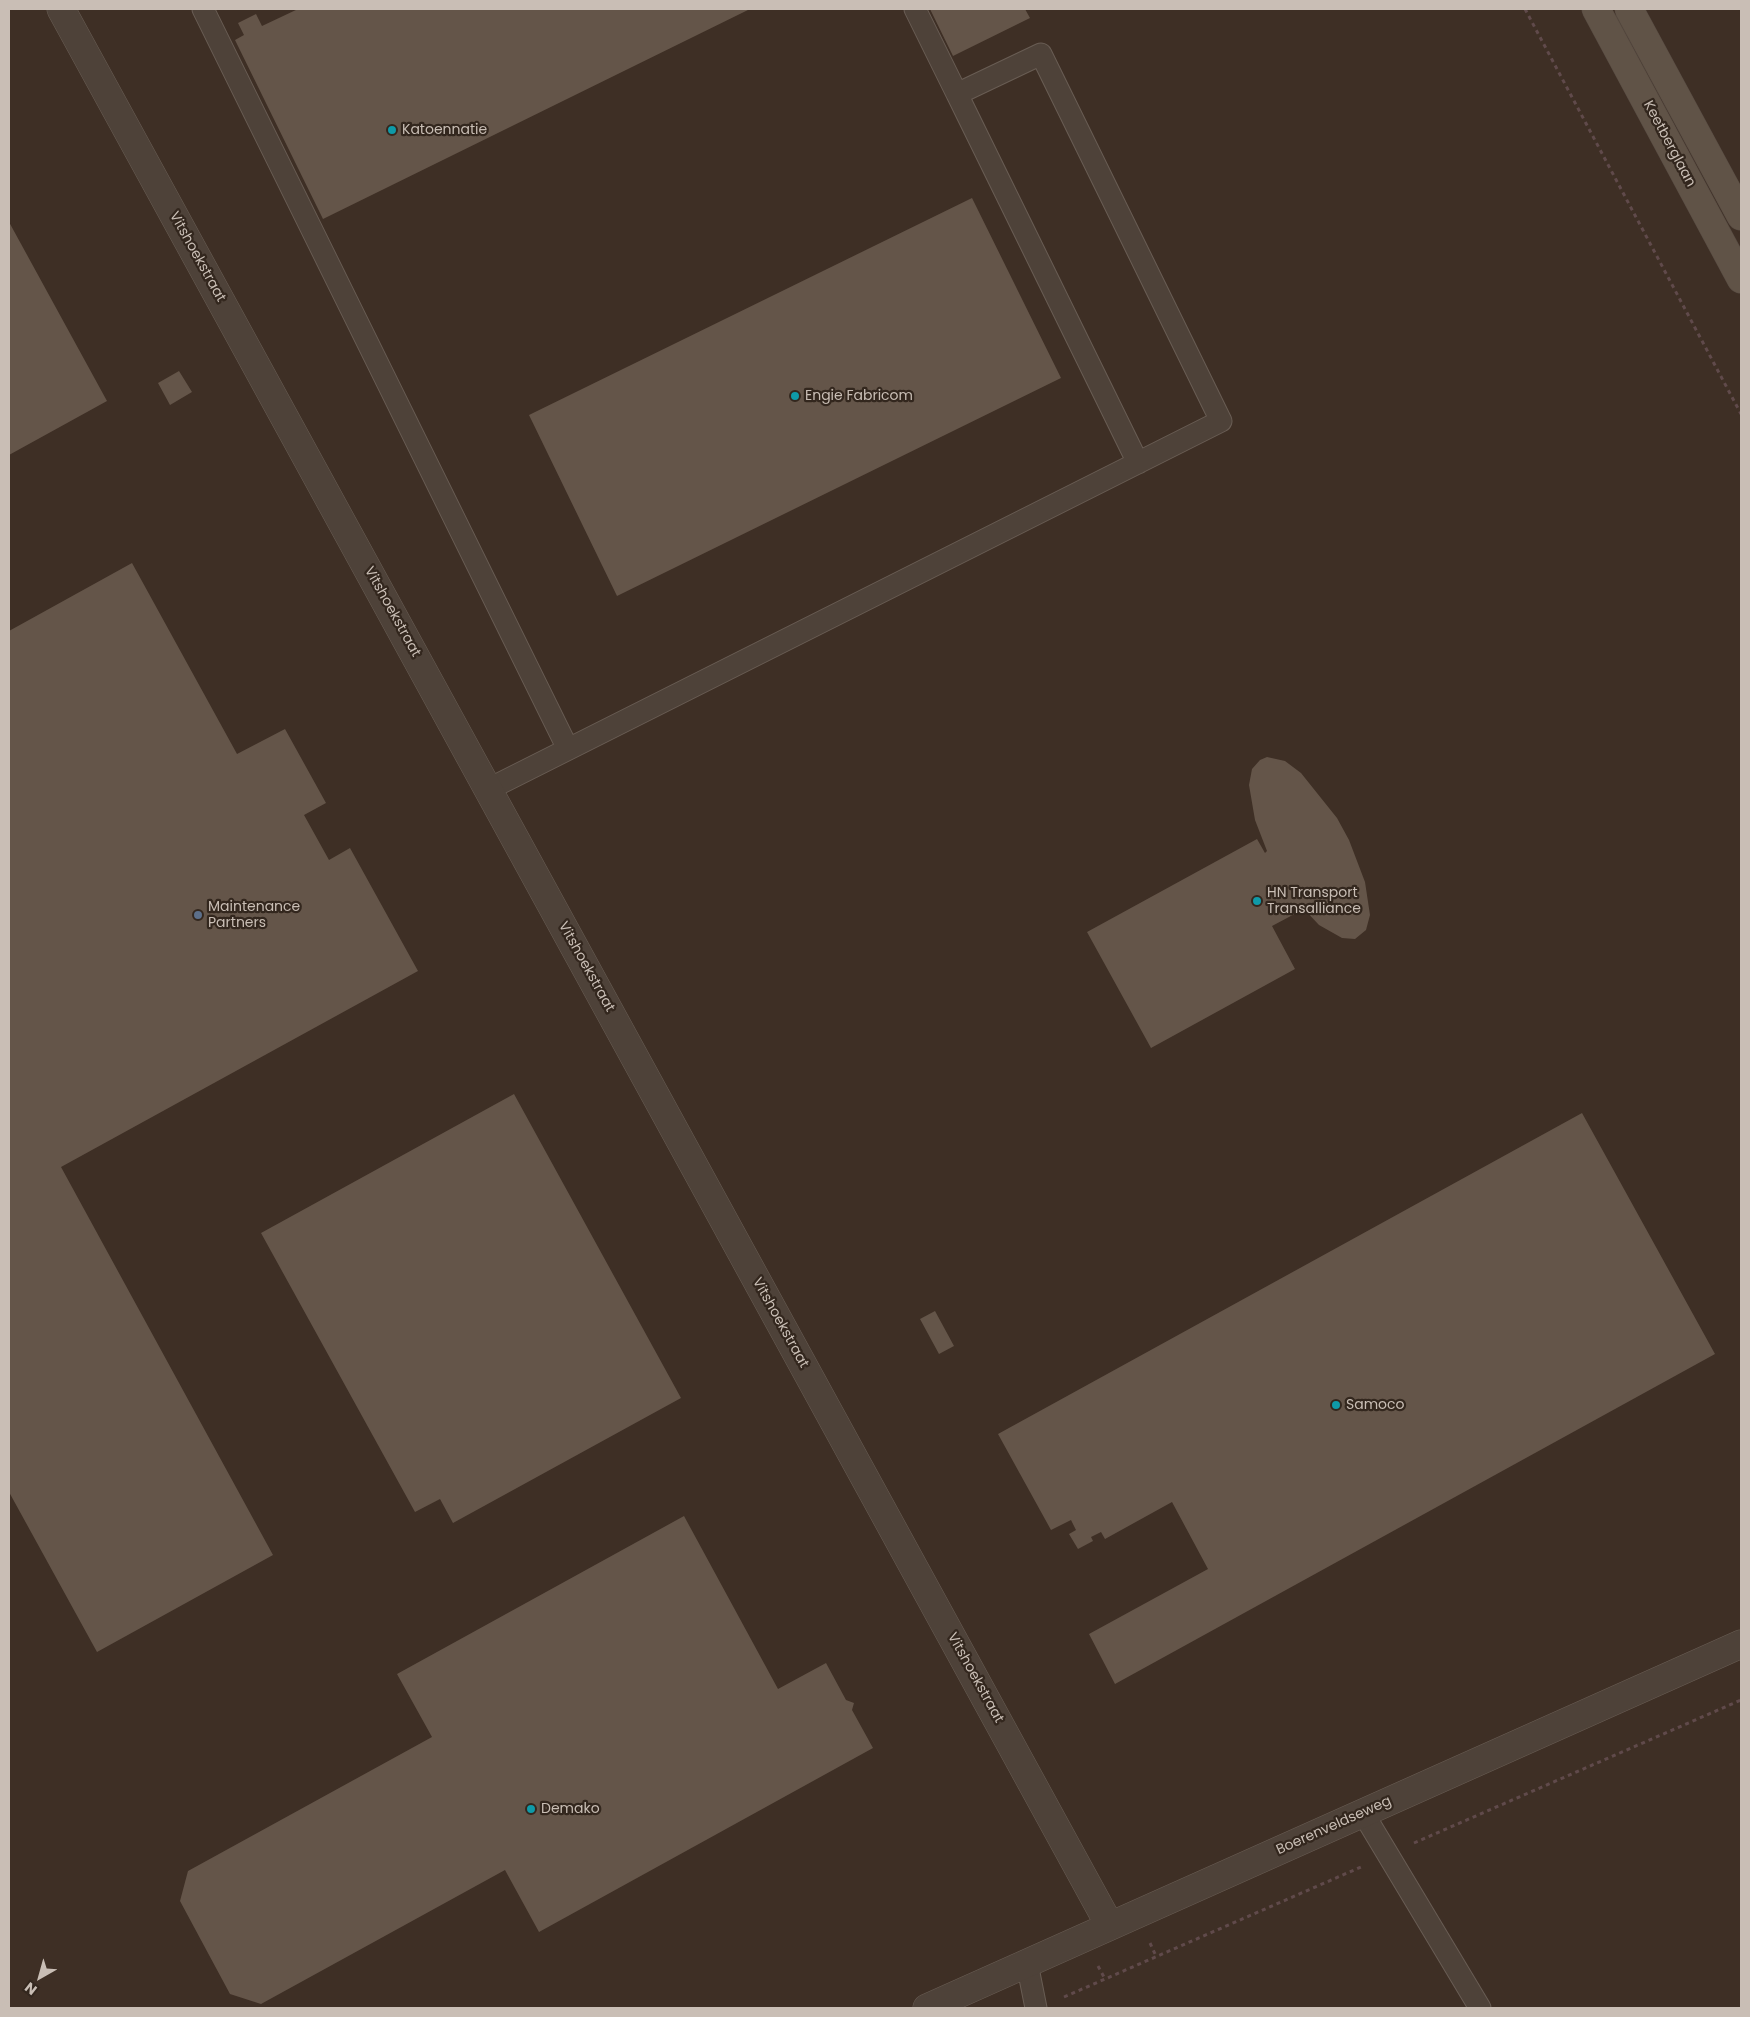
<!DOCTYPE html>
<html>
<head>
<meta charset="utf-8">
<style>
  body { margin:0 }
  #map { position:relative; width:1750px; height:2017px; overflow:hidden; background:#3e2f25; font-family:Poppins,sans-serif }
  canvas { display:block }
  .frame { position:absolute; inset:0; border:10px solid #c9beb5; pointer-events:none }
  .north { position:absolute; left:15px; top:1952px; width:50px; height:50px; -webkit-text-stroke:4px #33271e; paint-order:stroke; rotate:218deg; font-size:14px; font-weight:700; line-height:20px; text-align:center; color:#c9beb5 }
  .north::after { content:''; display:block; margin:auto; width:18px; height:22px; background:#c9beb5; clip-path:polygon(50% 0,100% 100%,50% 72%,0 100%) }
</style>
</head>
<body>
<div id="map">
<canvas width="1750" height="2017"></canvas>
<div class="frame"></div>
<div class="north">N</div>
</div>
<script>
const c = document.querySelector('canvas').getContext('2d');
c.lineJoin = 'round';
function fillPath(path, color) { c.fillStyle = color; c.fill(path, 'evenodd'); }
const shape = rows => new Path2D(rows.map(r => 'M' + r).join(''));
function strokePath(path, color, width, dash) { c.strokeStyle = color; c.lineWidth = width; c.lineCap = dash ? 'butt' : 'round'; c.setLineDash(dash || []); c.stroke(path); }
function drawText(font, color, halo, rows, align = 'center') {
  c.font = font + ' Poppins,sans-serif'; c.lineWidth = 4.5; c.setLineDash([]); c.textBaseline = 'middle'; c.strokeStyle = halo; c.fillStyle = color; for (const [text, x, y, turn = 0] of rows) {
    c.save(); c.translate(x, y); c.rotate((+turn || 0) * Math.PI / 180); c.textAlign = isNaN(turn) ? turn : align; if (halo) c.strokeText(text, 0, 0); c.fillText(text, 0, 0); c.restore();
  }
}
const building = shape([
  [298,9,750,9,323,219,235,40,244,35,238,23,256,14,262,26],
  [930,9,1025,9,1030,18,953,56],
  [972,198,1061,378,617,596,529,415],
  [9,222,107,401,9,455],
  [179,371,192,392,170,405,158,383],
  [132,563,237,754,285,729,326,803,304,815,329,860,350,848,418,971,61,1167,273,1555,97,1652,9,1492,9,631],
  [1267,757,1285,761,1301,773,1337,818,1349,840,1365,882,1370,915,1366,930,1355,939,1342,938,1319,925,1304,909,1272,926,1295,969,1151,1048,1087,932,1257,839,1265,853,1267,851,1255,820,1249,785,1252,769,1260,760],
  [514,1094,681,1398,453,1523,440,1499,415,1512,261,1233],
  [1582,1113,1715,1354,1115,1684,1089,1634,1208,1569,1172,1502,1105,1539,1101,1532,1091,1537,1093,1541,1078,1549,1069,1534,1076,1530,1071,1520,1051,1530,998,1434],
  [935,1311,954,1346,939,1354,920,1319],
  [684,1516,778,1689,826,1663,846,1700,854,1703,852,1710,873,1748,539,1932,505,1870,261,2004,230,1994,180,1901,188,1871,432,1737,397,1674]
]);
const path = shape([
  [1525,9,1741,414],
  [1414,1843,1741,1700],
  [1150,1943,1156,1956],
  [1098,1966,1105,1979],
  [1064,1997,1361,1867]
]);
const lane = shape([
  [203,9,568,749],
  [915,9,957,94],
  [489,789,1221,421,1041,54,957,94,1138,463],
  [1363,1813,1480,2008],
  [1027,1963,1036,2008]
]);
const street = shape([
  [61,9,1110,1926],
  [927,2008,1741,1644]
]);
const secondary = shape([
  [1596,9,1741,279],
  [1629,9,1741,216]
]);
const markers = [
  [392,130,5,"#0f9aa8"],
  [795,396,5,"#0f9aa8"],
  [1257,901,5,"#0f9aa8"],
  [198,915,5,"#5c6f8a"],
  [1336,1405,5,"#0f9aa8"],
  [531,1809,5,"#0f9aa8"]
];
const poiNames = [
  ["Katoennatie",402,130],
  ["Engie Fabricom",805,396],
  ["HN Transport",1267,893],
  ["Transalliance",1267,909],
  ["Maintenance",208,907],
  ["Partners",208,923],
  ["Samoco",1346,1405],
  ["Demako",541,1809]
];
const streetNames = [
  ["Keetberglaan",1669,144,62],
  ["Vitshoekstraat",197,257,61],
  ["Vitshoekstraat",392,612,61],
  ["Vitshoekstraat",586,967,61],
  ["Vitshoekstraat",780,1323,61],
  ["Vitshoekstraat",975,1678,61],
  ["Boerenveldseweg",1334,1826,-24]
];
fillPath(building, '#645549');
strokePath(lane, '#695d54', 23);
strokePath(street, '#695d54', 29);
strokePath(secondary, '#574b42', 29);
strokePath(path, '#604a4b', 3, [4, 4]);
strokePath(lane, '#4e4239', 21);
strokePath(street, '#4e4239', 28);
strokePath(secondary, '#605347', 28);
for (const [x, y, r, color] of markers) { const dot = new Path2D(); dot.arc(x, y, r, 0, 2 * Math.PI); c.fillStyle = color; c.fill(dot); strokePath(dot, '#33271e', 2); }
drawText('14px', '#c9beb5', '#33271e', poiNames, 'left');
drawText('14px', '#c9beb5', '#33271e', streetNames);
</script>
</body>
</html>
